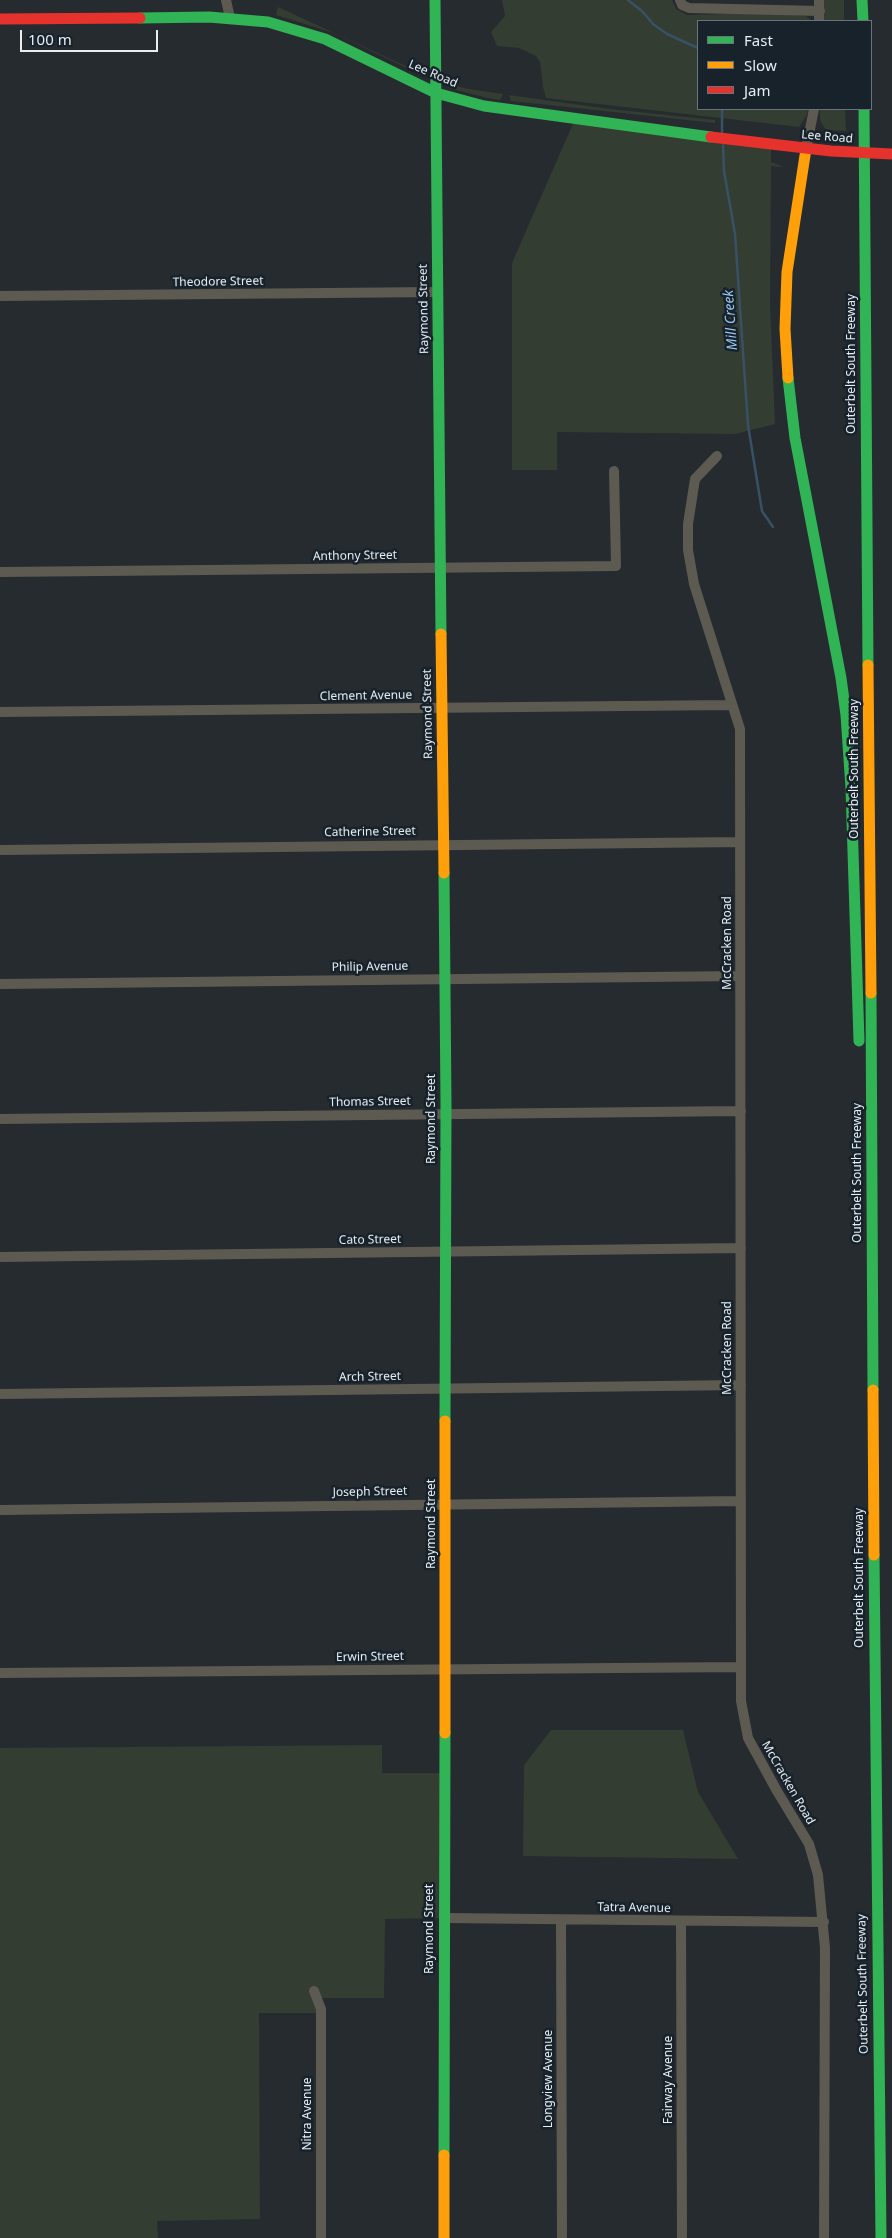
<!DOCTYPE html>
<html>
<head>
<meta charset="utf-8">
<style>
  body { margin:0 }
  #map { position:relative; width:892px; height:2238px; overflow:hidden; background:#262b30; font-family:"Noto Sans",sans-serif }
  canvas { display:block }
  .legend { position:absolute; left:697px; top:20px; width:175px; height:90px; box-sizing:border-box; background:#17222b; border:1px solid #6a737b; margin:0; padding:6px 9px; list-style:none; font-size:15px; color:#e6edf3 }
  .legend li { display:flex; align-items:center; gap:10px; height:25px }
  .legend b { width:25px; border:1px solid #6a737b }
  .scale { position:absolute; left:20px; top:30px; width:138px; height:22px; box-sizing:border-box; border:2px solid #e6edf3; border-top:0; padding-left:6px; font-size:15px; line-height:18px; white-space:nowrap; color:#e6edf3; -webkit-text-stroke:4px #17222b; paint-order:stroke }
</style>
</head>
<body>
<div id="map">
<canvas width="892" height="2238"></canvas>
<ul class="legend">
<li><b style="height:6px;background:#30b455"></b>Fast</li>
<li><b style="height:6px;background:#ff9f0a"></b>Slow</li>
<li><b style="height:6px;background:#e5322d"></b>Jam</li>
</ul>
<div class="scale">100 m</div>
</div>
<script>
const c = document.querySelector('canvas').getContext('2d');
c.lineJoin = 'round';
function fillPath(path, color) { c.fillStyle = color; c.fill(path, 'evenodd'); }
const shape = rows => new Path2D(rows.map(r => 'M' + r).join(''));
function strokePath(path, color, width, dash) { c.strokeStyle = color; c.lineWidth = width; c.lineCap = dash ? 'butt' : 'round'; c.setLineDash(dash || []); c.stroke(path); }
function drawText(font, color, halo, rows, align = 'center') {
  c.font = font + ' "Noto Sans",sans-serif'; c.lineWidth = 5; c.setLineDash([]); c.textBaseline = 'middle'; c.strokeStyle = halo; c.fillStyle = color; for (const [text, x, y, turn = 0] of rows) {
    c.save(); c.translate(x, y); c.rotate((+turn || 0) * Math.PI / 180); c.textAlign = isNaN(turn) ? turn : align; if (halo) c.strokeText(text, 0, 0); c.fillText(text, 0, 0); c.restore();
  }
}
const green = shape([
  [502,0,672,0,676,9,687,15,756,13,806,16,812,21,698,21,698,109,808,109,807,115,799,127,546,98,543,87,540,62,536,56,519,48,497,46,491,32,505,16],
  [824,0,844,0,844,21,824,21],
  [278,7,421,73,421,75,334,33,276,15],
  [450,84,468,89,503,94,500,100,488,98,448,88],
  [509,95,610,109,715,120,715,123,511,101],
  [820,109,845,109,846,131,826,130,820,120],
  [575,119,771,145,771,162,784,167,771,166,770,304,775,424,735,434,557,432,557,470,512,470,512,263],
  [551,1730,683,1730,698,1792,738,1859,523,1856,524,1765],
  [382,1745,382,1773,445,1773,444,1918,385,1919,384,1998,317,1998,321,2013,259,2013,260,2219,157,2221,158,2238,0,2238,0,1748]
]);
const stream = shape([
  [628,0,643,12,653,24,667,34,698,48],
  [722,134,722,109],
  [723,145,724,171,735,234,748,425,762,511,773,527]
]);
const street = shape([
  [226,0,230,18],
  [680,0,682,5,689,8,820,11],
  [819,21,819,0],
  [806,149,814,109],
  [0,296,437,292],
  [717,456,695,479,688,524,688,550,694,584,740,729,741,1701,748,1738,777,1791,809,1844,818,1875,825,1948,824,2238],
  [0,572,616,566,614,471],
  [0,712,731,705],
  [0,850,740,842],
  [0,984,740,976],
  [0,1119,741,1111],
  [0,1257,741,1248],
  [0,1394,741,1385],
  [0,1510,741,1501],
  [0,1673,741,1667],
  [444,1918,824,1922],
  [561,1920,562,2238],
  [681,1922,682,2238],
  [314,1991,321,2009,321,2238]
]);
const fast = shape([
  [435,0,441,634],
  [862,0,863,21],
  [140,18,209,17,268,22,325,39,436,93,484,106,711,137],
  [864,109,868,665],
  [788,378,795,438,841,678,846,715,851,788,859,1041],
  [444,873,446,1105,445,1421],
  [871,993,873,1390],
  [874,1555,881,2238],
  [444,2155,445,1733]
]);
const slow = shape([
  [788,378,785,329,787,272,806,149],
  [441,634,444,873],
  [868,665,871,993],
  [873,1390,874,1555],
  [445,1733,445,1421],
  [444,2238,444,2155]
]);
const jam = shape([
  [0,19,140,18],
  [711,137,831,151,892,154]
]);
const streetNames = [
  ["Lee Road",433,74,23],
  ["Lee Road",827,137,5],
  ["Theodore Street",218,282,-1],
  ["Raymond Street",424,309,-91],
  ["Outerbelt South Freeway",852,364,-90],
  ["Anthony Street",355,556,-1],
  ["Clement Avenue",366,696,-1],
  ["Raymond Street",428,714,-91],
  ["Outerbelt South Freeway",855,769,-90],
  ["Catherine Street",370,832,-1],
  ["McCracken Road",728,943,-90],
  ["Philip Avenue",370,967,-1],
  ["Thomas Street",370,1102,-1],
  ["Raymond Street",432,1119,-90],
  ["Outerbelt South Freeway",858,1173,-90],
  ["Cato Street",370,1240,-1],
  ["McCracken Road",728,1348,-90],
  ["Arch Street",370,1377,-1],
  ["Joseph Street",370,1492,-1],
  ["Raymond Street",432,1524,-90],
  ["Outerbelt South Freeway",860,1578,-90],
  ["Erwin Street",370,1657,-1],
  ["McCracken Road",788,1783,60],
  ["Tatra Avenue",634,1908,1],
  ["Raymond Street",430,1929,-90],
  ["Outerbelt South Freeway",863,1984,-91],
  ["Longview Avenue",549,2079,-90],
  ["Fairway Avenue",669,2080,-90],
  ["Nitra Avenue",308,2114,-90]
];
const waterNames = [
  ["Mill Creek",731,320,-94]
];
fillPath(green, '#333d31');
strokePath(stream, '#385165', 2.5);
strokePath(street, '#5d5a52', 10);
strokePath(fast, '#30b455', 11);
strokePath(slow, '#ff9f0a', 11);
strokePath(jam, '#e5322d', 11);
drawText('12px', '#e6edf3', '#17222b', streetNames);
drawText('italic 14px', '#98caf3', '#17222b', waterNames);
</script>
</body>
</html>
